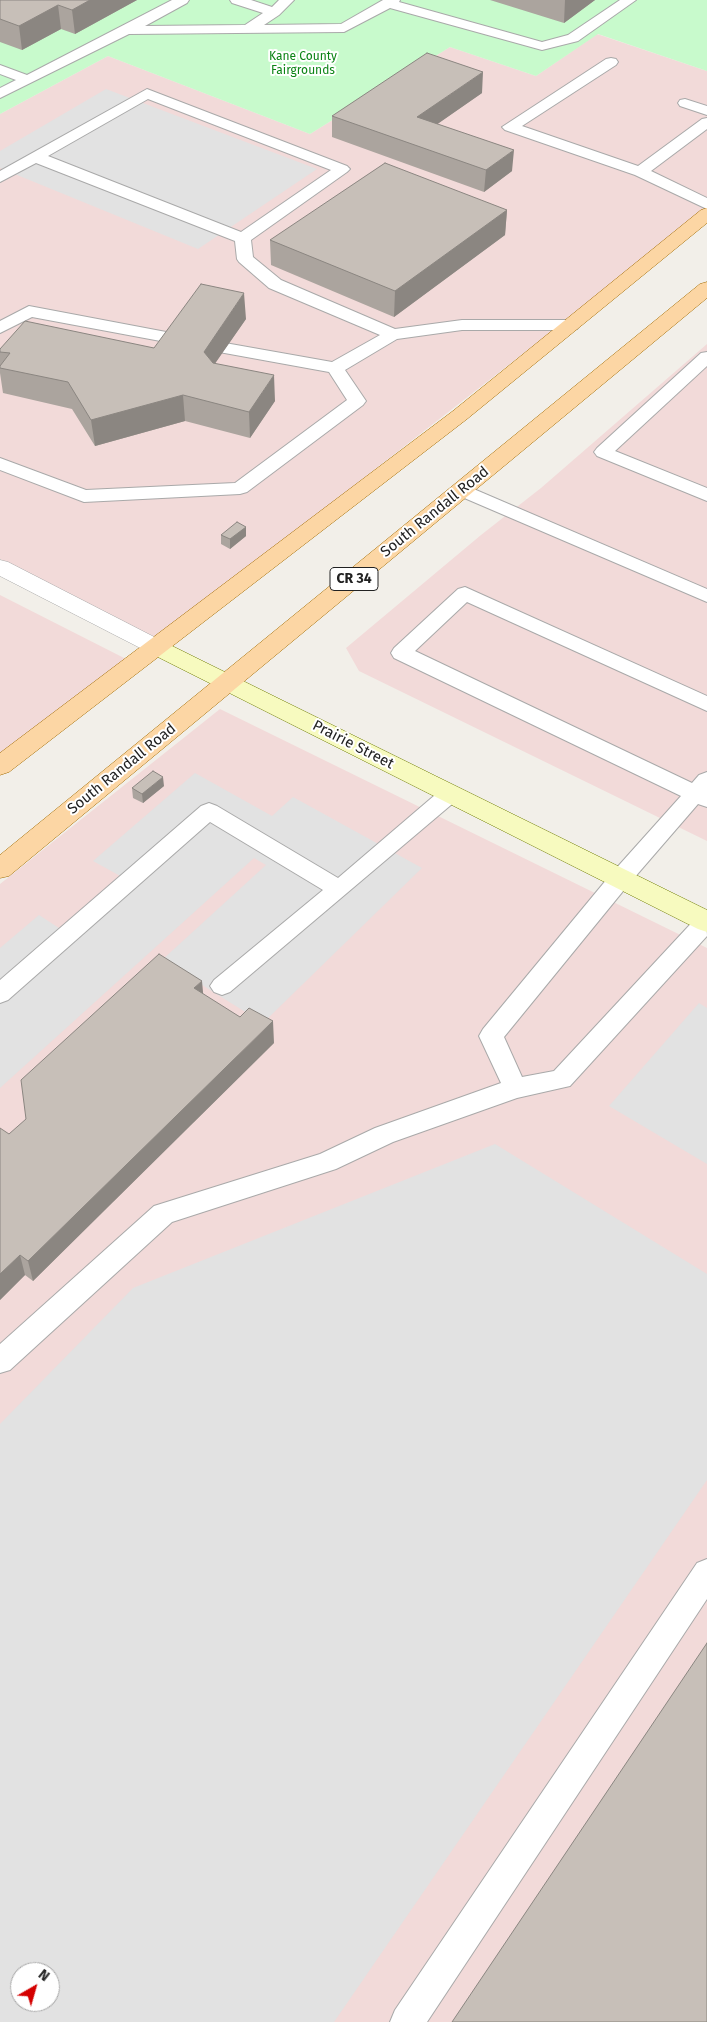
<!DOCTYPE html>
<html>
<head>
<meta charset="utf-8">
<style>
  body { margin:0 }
  #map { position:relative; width:707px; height:2022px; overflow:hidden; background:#f2efe9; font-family:"Fira Sans",sans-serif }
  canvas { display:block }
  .north { position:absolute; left:10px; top:1962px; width:50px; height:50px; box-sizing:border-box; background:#fff; border:1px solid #a7a7a7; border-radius:50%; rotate:38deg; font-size:14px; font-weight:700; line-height:20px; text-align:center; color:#222 }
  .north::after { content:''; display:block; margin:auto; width:18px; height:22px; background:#d40000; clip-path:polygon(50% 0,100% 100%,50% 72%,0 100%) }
</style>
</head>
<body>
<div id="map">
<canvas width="707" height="2022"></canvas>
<div class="north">N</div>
</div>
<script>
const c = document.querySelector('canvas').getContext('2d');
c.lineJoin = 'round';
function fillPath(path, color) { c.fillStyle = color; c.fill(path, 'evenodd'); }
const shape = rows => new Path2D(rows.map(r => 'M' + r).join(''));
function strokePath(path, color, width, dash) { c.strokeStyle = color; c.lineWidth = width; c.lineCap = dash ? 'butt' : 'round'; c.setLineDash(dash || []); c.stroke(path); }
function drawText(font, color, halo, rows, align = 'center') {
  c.font = font + ' "Fira Sans",sans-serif'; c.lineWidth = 4; c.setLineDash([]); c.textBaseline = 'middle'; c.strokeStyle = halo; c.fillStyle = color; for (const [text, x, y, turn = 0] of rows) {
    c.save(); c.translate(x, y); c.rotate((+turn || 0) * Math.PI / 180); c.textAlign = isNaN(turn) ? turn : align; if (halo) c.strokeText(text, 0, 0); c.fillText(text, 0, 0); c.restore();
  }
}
const commercial = shape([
  [597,34,707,71,707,210,155,641,0,559,0,114,108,56,310,134,450,47,536,76],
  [707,344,707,841,359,671,346,648,481,535,541,488],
  [0,595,130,661,0,757],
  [220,709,707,948,707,2022,0,2022,0,884],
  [20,1972,50,1972,50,2002,20,2002]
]);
const park = shape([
  [0,0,707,0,707,71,598,34,536,76,450,47,310,134,108,56,0,114]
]);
const parking = shape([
  [106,89,317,169,198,249,0,168,0,151],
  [195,773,272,816,293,797,422,868,263,1023,162,960,266,865,254,858,0,1088,0,948,39,915,62,930,122,877,93,861],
  [699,1003,707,1008,707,1164,609,1106],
  [495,1144,707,1274,707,1480,334,2022,0,2022,0,1424,133,1288],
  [20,1972,50,1972,50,2002,20,2002]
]);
const lane = shape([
  [172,0,189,0,187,3,145,26,245,25,263,13,232,3,230,0,251,0,272,7,279,0,294,0,279,15,264,25,341,24,383,0,400,0,399,2,542,42,568,35,620,0,636,0,578,41,542,50,390,8,344,32,129,34,0,98,0,88,16,80,0,74,0,65,27,75,172,0],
  [611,58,616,59,618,62,616,65,522,126,638,166,702,119,707,118,707,129,651,171,707,198,707,209,635,175,505,130,502,127,606,59,611,58],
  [147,89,347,166,350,169,347,172,251,240,253,257,281,280,395,329,462,320,571,320,577,321,579,325,577,329,571,330,462,330,397,339,345,370,366,401,363,405,247,492,240,494,84,502,0,470,0,458,86,490,235,483,347,400,329,372,219,352,216,348,219,344,225,343,332,362,380,335,269,288,239,262,237,259,235,241,36,163,0,182,0,171,147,89],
  [148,99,331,170,241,232,48,156,148,99],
  [685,99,707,106,707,115,680,106,678,103,680,100,685,99],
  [29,306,182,335,188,336,191,340,188,344,182,345,32,317,0,333,0,321,29,306],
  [707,352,707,366,615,451,707,488,707,501,597,456,594,452,597,448,701,353,707,352],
  [462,484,707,589,707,602,455,494,453,490,455,486,462,484],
  [465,587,707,696,707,711,467,602,415,651,692,783,699,775,707,772,707,807,698,804,628,885,504,1037,522,1077,554,1071,698,916,706,913,707,936,570,1086,517,1098,393,1142,336,1169,172,1222,10,1370,0,1373,0,1344,154,1206,320,1154,375,1128,501,1083,479,1036,483,1029,612,873,681,796,394,658,391,653,394,648,458,589,465,587],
  [450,786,458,789,461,794,458,799,230,992,222,995,214,992,210,986,214,980,323,890,210,822,8,1000,0,1003,0,980,201,806,209,803,217,806,338,878,442,789,450,786],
  [707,1559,707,1599,427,2022,390,2022,395,2010,697,1563,707,1559]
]);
const street = shape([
  [0,560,8,562,164,642,168,647,164,652,156,655,148,652,0,576,0,560]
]);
const secondary = shape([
  [156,639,164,642,707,910,707,932,698,929,148,652,144,647,148,642,156,639]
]);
const primary = shape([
  [707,208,707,223,467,419,9,772,0,775,0,753,453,411,701,210,707,208],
  [707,282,707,298,9,876,0,878,0,855,700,284,707,282]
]);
const wall = shape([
  [0,0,137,0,75,34,61,29,22,50,0,42],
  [490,0,595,0,564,23],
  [482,93,437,124,512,171,484,192,332,137,332,116],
  [507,210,505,235,394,317,271,265,270,240],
  [246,319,215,363,275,401,250,438,185,421,95,446,72,409,3,393,0,373,0,349,154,348],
  [246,527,246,536,230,549,221,544,221,535],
  [164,786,143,803,133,798,132,788],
  [274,1043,33,1281,25,1275,0,1300,9,1134]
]);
const shadedWall = shape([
  [90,0,137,0,75,34,72,10],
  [565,0,595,0,564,23],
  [58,5,61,29,22,50,19,26],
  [483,72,482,93,416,139,417,117],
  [514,150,512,171,484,192,486,170],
  [507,210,505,235,394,317,395,291],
  [244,293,246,319,205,378,204,352],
  [274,375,275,401,250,438,249,412],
  [183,395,185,421,95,446,91,420],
  [246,527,246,536,230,549,230,539],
  [163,777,164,786,143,803,142,794],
  [202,981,204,1003,194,988],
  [273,1021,274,1043,33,1281,28,1261],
  [20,1255,25,1275,0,1300,0,1274]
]);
const building = shape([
  [0,0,90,0,72,10,58,5,19,26,0,19,0,0],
  [427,53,483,72,417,117,514,150,486,170,332,116,427,53],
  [385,163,507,210,395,291,270,240,385,163],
  [201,284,244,293,204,352,213,363,274,375,249,412,183,395,91,420,68,382,0,368,0,366,10,353,0,352,0,349,25,321,154,348,201,284],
  [237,522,246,527,230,539,221,535,237,522],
  [153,771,163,777,142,794,132,788,153,771],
  [159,954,202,981,194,988,240,1017,249,1008,273,1021,28,1261,20,1255,0,1274,0,1128,9,1134,26,1119,21,1080,159,954],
  [707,1643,707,2022,452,2022,707,1643]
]);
const farParknames = [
  ["Kane County",303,57],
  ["Fairgrounds",303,71]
];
const shields = [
  [354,579,48]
];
const shieldNames = [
  ["CR 34",354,579]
];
const streetNames = [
  ["South Randall Road",435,512,-39],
  ["Prairie Street",353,745,27],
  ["South Randall Road",122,769,-39]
];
fillPath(commercial, '#f2dad9');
fillPath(park, '#c8facc');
fillPath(parking, '#e2e2e2');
strokePath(lane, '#a9a9a9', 2);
strokePath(street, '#a9a9a9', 1);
strokePath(secondary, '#707d05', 1);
strokePath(primary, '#a06b00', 1);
fillPath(lane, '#fff');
fillPath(street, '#fff');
fillPath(secondary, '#f7fabf');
fillPath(primary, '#fcd6a4');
fillPath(wall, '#aba49e');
fillPath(shadedWall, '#8b8681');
fillPath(building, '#c7bfb8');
strokePath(building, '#8b8681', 1);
drawText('12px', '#0c8416', '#fff', farParknames);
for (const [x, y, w] of shields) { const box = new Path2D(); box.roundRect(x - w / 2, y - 11.5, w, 23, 4); c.fillStyle = '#fff'; c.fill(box); strokePath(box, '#222', 1); }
drawText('bold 14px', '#222', null, shieldNames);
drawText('15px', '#222', '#fff', streetNames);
</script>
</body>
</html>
